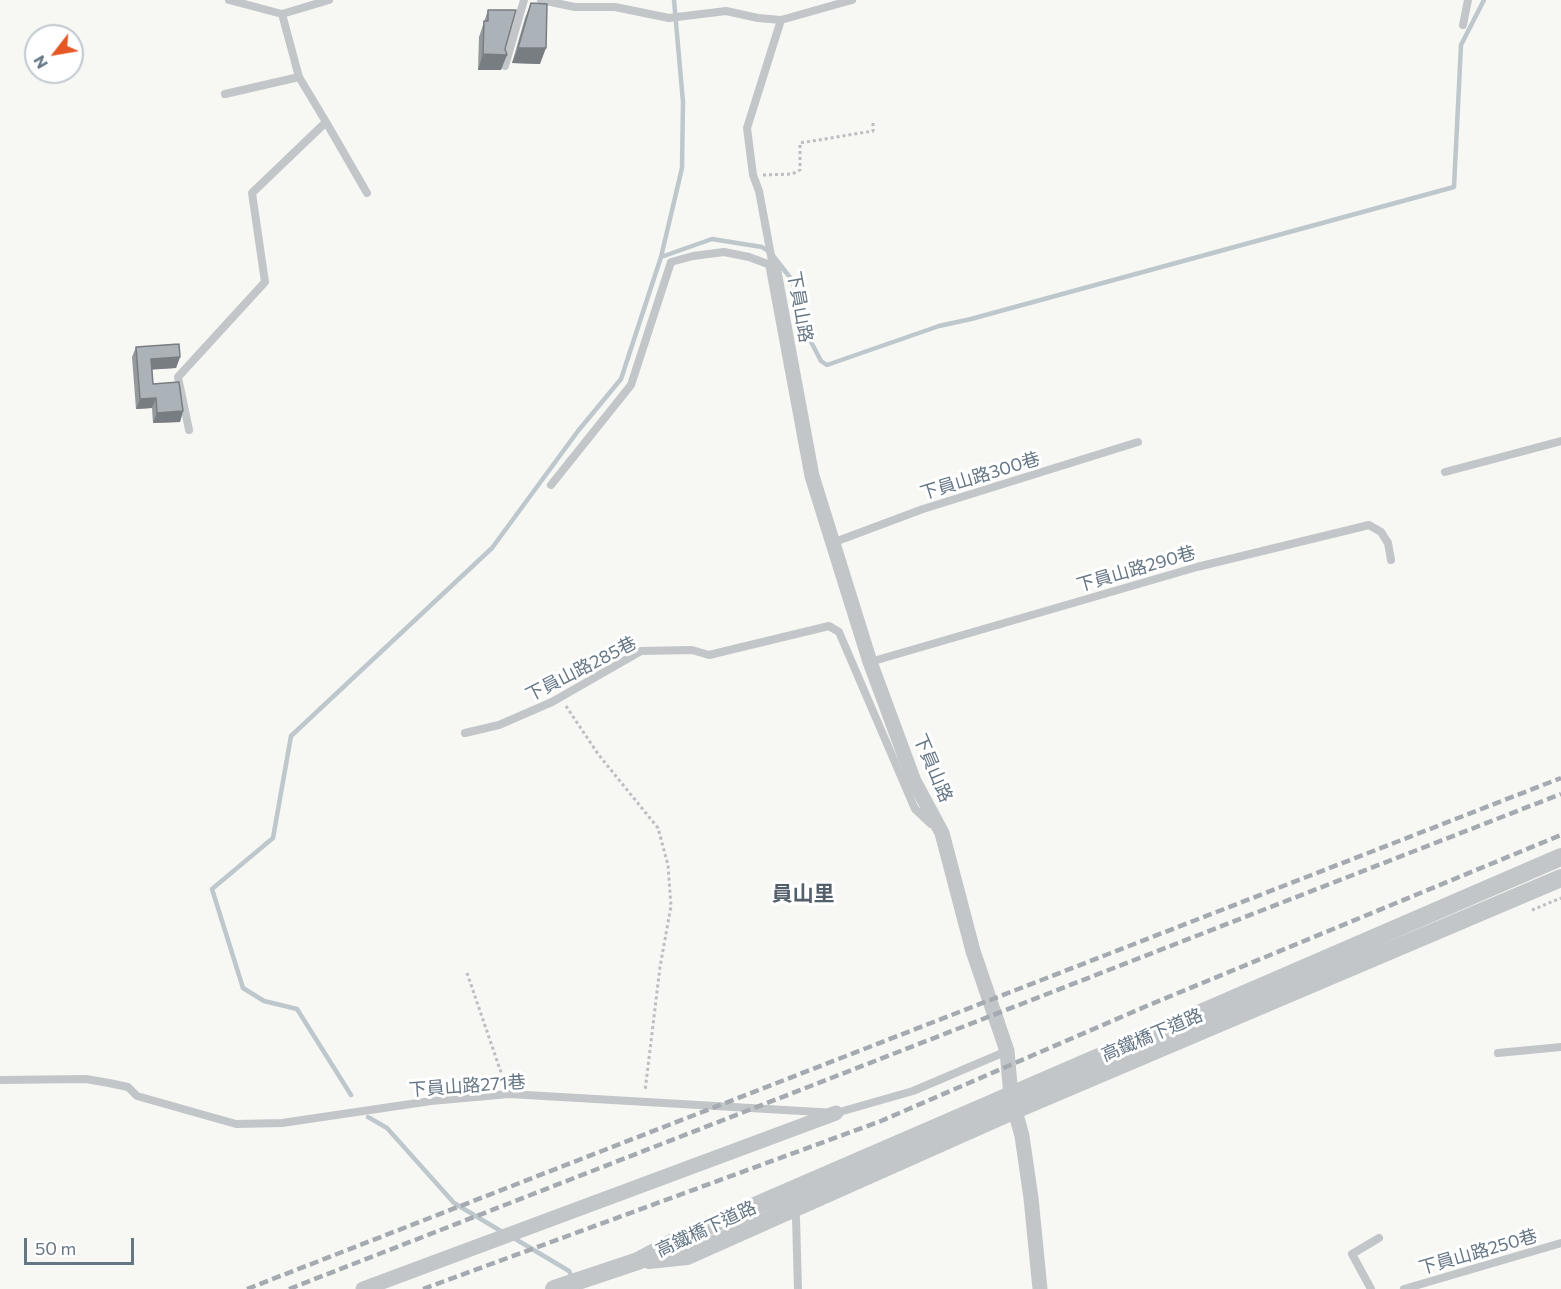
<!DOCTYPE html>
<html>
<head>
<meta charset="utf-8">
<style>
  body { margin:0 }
  #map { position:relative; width:1561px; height:1289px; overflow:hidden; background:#f7f7f4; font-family:Commissioner,sans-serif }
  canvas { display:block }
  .north { position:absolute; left:24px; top:24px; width:60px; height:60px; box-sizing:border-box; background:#fff; border:2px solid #c1c8ce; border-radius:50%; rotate:239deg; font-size:16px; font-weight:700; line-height:24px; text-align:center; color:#657685 }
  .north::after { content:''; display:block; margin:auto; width:21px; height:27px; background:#e55826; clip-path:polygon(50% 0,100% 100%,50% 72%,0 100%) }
  .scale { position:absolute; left:24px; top:1238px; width:110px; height:27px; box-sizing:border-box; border:3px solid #657685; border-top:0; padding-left:8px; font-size:18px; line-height:21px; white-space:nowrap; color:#657685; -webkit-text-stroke:4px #fff; paint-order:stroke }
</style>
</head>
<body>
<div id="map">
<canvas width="1561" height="1289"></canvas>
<div class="north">N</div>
<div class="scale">50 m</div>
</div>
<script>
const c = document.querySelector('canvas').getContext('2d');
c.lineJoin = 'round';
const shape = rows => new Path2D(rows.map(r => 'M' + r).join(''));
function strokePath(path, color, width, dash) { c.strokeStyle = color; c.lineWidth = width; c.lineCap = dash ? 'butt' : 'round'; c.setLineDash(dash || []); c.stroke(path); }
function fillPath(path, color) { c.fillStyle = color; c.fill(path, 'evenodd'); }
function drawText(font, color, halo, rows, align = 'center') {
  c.font = font + ' Commissioner,"Noto Sans TC",sans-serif'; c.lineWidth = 6; c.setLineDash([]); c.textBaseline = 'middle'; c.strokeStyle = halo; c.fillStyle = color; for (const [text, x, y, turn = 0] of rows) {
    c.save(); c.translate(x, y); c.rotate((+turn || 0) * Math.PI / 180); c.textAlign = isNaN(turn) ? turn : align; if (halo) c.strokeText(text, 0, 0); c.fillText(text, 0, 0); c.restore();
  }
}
const stream = shape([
  [661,257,712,239,762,247,771,253,792,280,808,336,821,361,827,365,939,326,971,319,1454,187,1461,45,1484,0],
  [351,1095,297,1009,264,1001,243,988,212,889,273,838,291,736,492,548,578,431,621,379,661,257,682,168,683,102,674,0],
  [368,1117,387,1128,454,1203,504,1233],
  [512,1237,569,1271,573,1279]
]);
const path = shape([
  [763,175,792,174,800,170,800,143,873,131,873,120],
  [566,706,598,754,658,828,668,865,671,906,660,967,645,1091],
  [1532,910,1561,898],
  [467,973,505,1084]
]);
const service = shape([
  [229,0,282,14,329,0],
  [541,0,575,7,615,7,669,18,726,11,758,18,781,20,852,0],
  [1463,25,1468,0],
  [505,66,524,0],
  [225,94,299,77],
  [326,122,367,193],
  [773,266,759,191,753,175,747,128,781,20],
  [189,430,178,377,265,282,252,193,326,122,299,77,282,14],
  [1445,472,1561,441],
  [551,485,631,385,671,262,693,256,724,252,749,257,773,266],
  [832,543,923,509,1138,442],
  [870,662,1197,567,1369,525,1381,532,1388,543,1391,560],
  [465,733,499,725,552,702,641,651,692,650,709,655,829,626,839,632,915,809,931,824],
  [1498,1053,1561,1047],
  [0,1080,86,1079,109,1083,128,1087,137,1096,236,1124,282,1123,431,1101,509,1094,836,1113,913,1091,1007,1051],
  [796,1218,798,1289],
  [1371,1289,1352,1254,1379,1238],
  [1404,1289,1561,1243]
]);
const minor = shape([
  [773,266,812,476,870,662,914,781,942,833,973,951,1007,1051,1011,1096,1022,1136,1031,1198,1040,1289],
  [363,1289,836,1113]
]);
const tertiary = shape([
  [649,1260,687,1256,1015,1110,1561,878],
  [554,1289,638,1261,683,1237,1561,857]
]);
const rail = shape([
  [247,1289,1561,778],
  [289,1289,1561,794],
  [423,1289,881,1121,1149,1005,1561,835]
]);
const wall = shape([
  [531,3,540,64,512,63,525,18],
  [488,10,505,49,501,70,478,70,479,37],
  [136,347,180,357,176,368,152,369,153,384,183,411,180,422,153,423,152,408,136,409,132,357]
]);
const shadedWall = shape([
  [518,48,546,48,540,64,512,63],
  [483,54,507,55,501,70,478,70],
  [180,357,176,368,147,370,151,359],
  [156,398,152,408,136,409,140,399],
  [183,411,180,422,153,423,157,413]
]);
const building = shape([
  [531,3,547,4,546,48,518,48,531,3],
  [488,10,516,10,505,49,507,55,483,54,484,21,488,21,488,10],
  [179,344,180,357,151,359,153,384,179,382,183,411,157,413,156,398,140,399,136,347,179,344]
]);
const streetNames = [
  ["下員山路",800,307,80],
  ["下員山路300巷",980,476,-17],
  ["下員山路290巷",1136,569,-16],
  ["下員山路285巷",581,669,-27],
  ["下員山路",933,768,67],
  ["高鐵橋下道路",1152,1035,-23],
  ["下員山路271巷",467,1086,-4],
  ["高鐵橋下道路",706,1229,-25],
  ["下員山路250巷",1478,1252,-16]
];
const quarterNames = [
  ["員山里",803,894]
];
strokePath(stream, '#bdc7cc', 4.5);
strokePath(path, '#bcbec1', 3, [3, 3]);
strokePath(service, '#c2c6c9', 8);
strokePath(minor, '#c2c6c9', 15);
strokePath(tertiary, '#c2c6c9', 18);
strokePath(rail, '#a4aab0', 4.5, [9, 4.5]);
fillPath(wall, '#939a9f');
fillPath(shadedWall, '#787d82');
fillPath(building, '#abb3b9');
strokePath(building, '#787d82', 1.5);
drawText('18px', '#657685', '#fff', streetNames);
drawText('bold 21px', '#535f6a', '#fff', quarterNames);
</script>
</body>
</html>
